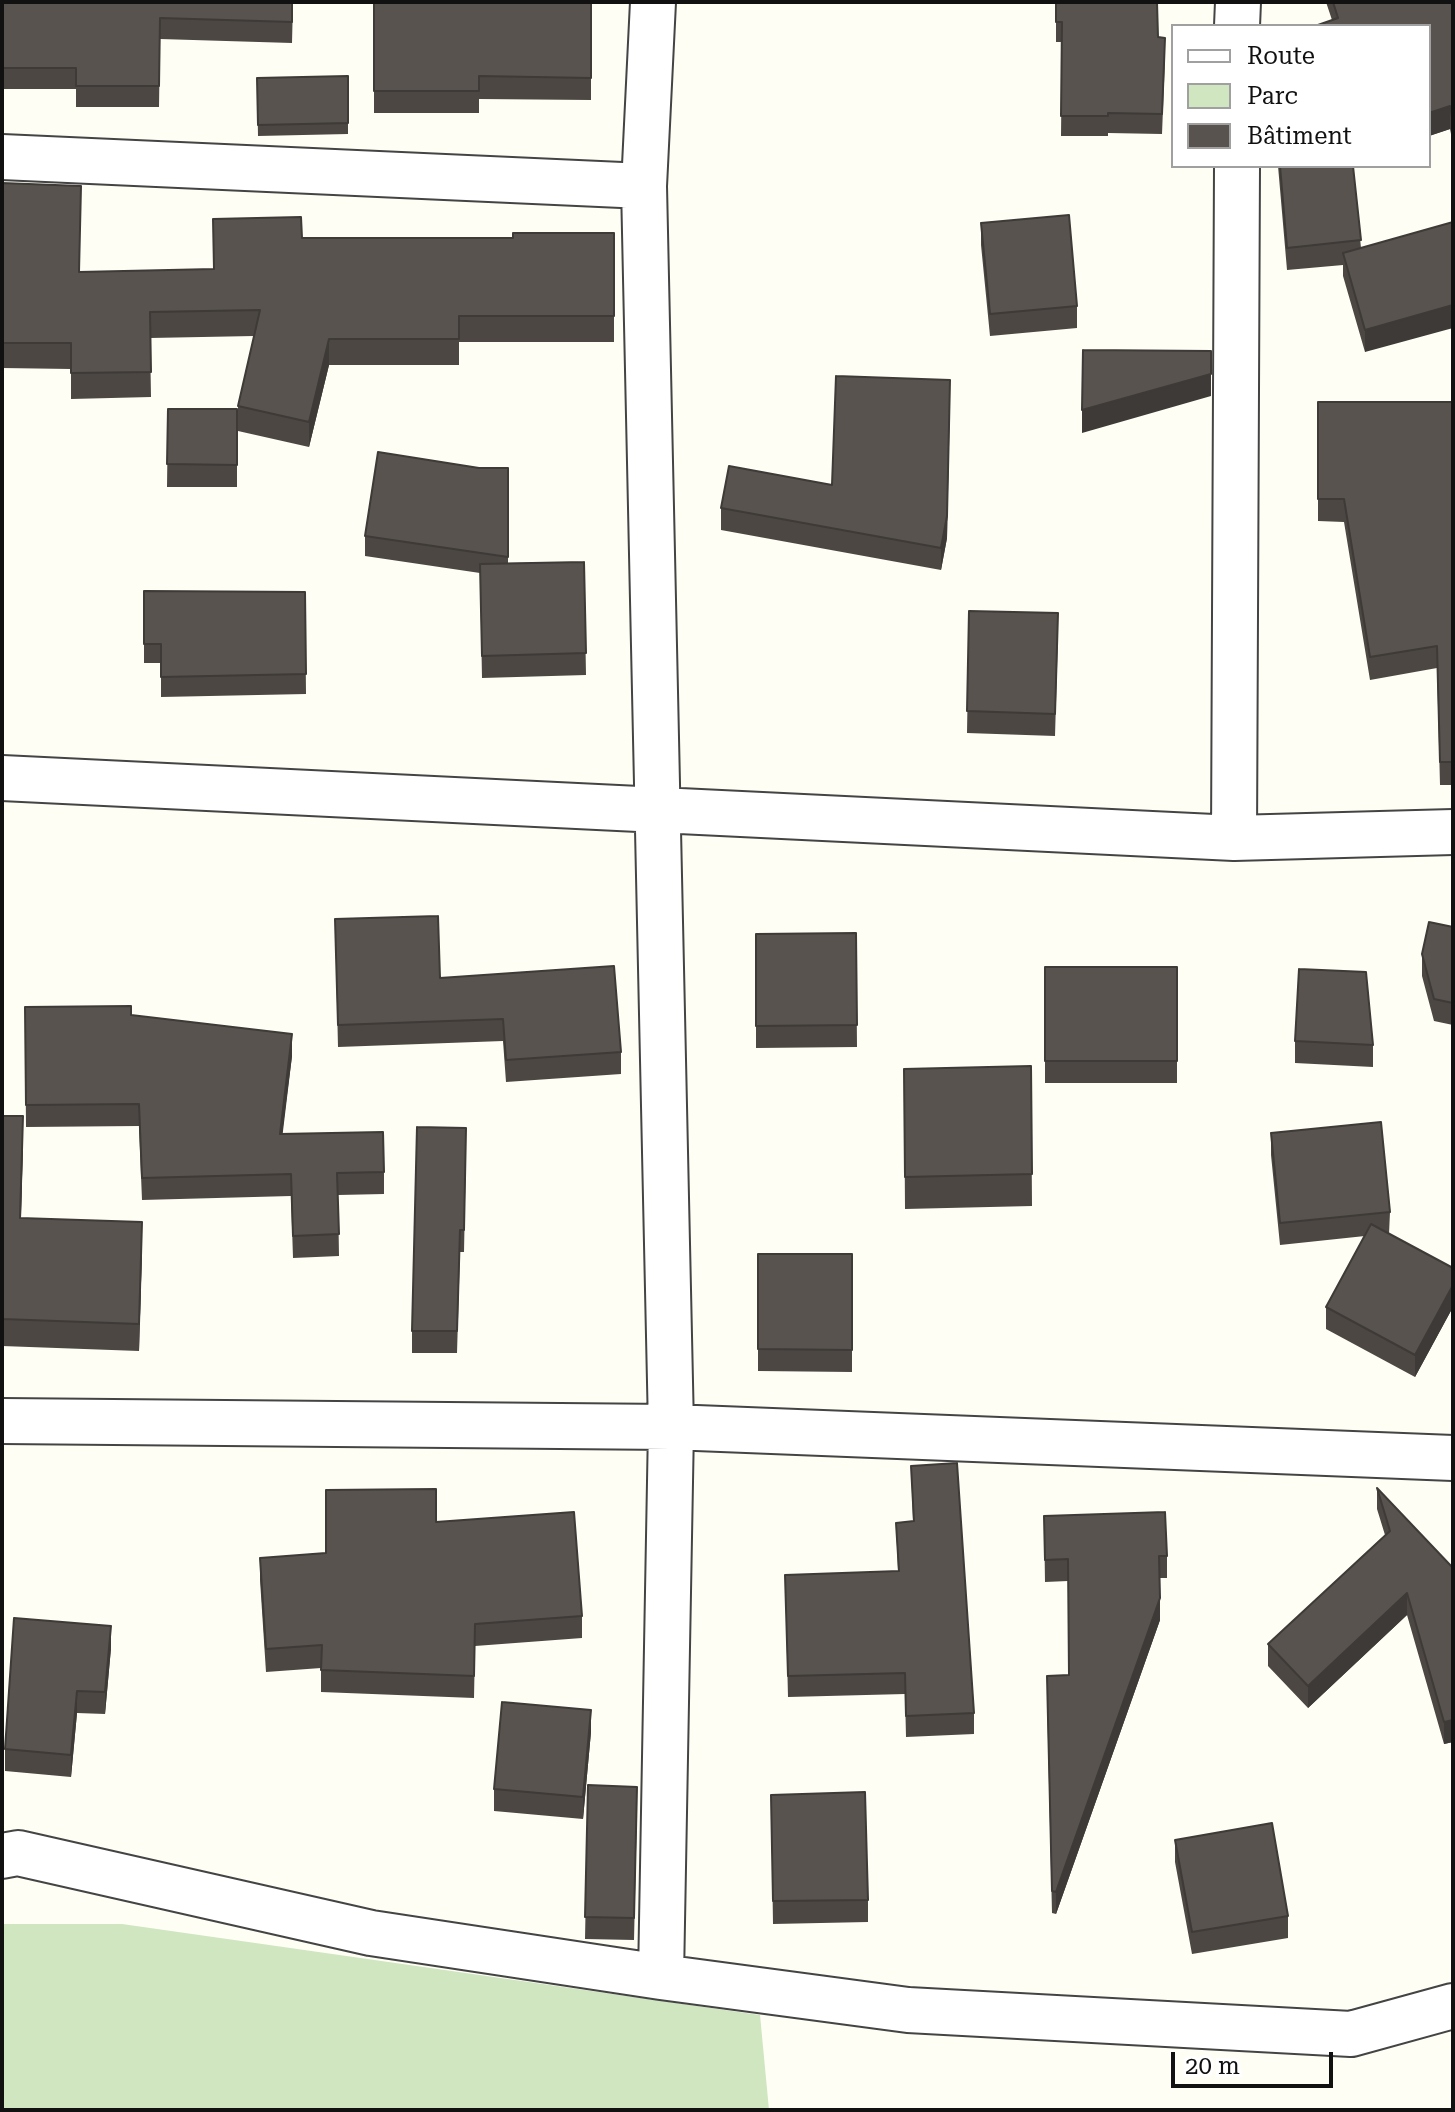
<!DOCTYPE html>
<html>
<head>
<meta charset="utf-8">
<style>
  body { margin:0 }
  #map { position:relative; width:1455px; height:2112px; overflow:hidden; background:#fefef5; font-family:"Roboto Serif",serif }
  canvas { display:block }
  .frame { position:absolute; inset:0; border:4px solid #111; pointer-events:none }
  .legend { position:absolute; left:1171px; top:24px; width:260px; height:144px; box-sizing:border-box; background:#fff; border:2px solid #a0a0a0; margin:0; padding:10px 14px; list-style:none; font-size:24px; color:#111 }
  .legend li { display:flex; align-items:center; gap:16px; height:40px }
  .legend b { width:40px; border:2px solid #a0a0a0 }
  .scale { position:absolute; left:1171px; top:2052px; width:162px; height:36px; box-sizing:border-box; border:4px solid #111; border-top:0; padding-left:10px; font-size:24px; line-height:28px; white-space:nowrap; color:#111; -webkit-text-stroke:6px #fff; paint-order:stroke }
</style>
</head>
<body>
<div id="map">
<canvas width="1455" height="2112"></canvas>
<div class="frame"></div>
<ul class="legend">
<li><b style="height:10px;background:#fff"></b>Route</li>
<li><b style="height:22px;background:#cfe6c1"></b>Parc</li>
<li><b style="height:22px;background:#58534e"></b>Bâtiment</li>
</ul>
<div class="scale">20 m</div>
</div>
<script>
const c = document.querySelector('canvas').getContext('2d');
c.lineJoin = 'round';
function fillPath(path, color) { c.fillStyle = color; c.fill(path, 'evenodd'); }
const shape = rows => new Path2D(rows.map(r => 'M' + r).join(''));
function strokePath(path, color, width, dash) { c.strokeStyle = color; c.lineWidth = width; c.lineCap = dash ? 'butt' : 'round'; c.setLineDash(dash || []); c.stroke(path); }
const green = shape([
  [2,1924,122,1924,760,2015,769,2110,2,2110]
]);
const street = shape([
  [653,2,644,186,671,1427,661,1977],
  [1237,26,1238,2],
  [2,157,644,186],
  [2,778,1234,838,1453,832],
  [1234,838,1237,166],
  [2,1421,671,1427,1453,1458],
  [2,1856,18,1853,371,1933,661,1977,908,2010,1351,2034,1453,2006]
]);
const wall = shape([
  [2,2,293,2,292,43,160,39,159,107,76,107,76,89,2,89],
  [374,2,591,2,591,100,479,99,479,113,374,113],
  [1056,2,1158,37,1165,58,1162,134,1108,133,1108,136,1061,136,1062,42,1056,42],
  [1326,2,1453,2,1453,144,1450,129,1429,136,1429,26,1332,20],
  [348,76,348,134,258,136,257,78],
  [1278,166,1353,166,1361,248,1453,222,1365,352,1343,276,1343,265,1287,270],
  [2,183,80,272,214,269,213,219,302,238,513,238,614,233,614,342,459,342,459,365,329,365,309,447,238,431,238,406,254,336,150,338,151,397,71,399,71,369,2,368],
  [981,223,1077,306,1077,328,990,336,981,245],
  [950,402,947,538,941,570,721,530,721,508,832,485],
  [1318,402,1453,402,1453,785,1440,785,1437,668,1370,680,1344,522,1318,521],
  [168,409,237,409,237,487,167,487],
  [479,468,508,468,508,563,584,562,586,675,482,678,480,573,365,556,365,536],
  [144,591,305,592,306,694,161,697,161,663,144,663],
  [969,611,1058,635,1055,736,967,733],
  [335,919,440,978,621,1052,621,1074,506,1082,503,1041,338,1047],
  [1453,927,1453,1025,1434,1021,1422,976,1422,954],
  [856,933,857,1047,756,1048,756,934],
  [1045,967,1177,967,1177,1083,1045,1083],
  [25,1007,131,1015,292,1056,282,1134,384,1172,384,1194,338,1195,339,1256,293,1258,291,1196,142,1200,139,1126,26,1127],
  [1295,1041,1373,1045,1373,1067,1295,1063],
  [1031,1066,1032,1206,905,1209,904,1069],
  [2,1116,23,1143,21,1218,142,1249,139,1351,2,1346],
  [1271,1133,1390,1212,1389,1234,1453,1268,1453,1307,1415,1377,1326,1329,1326,1307,1365,1236,1280,1245,1271,1155],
  [466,1150,464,1252,460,1252,457,1353,412,1353,412,1331],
  [758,1254,852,1254,852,1372,758,1371],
  [911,1466,974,1713,974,1734,906,1737,905,1694,788,1697,785,1575,898,1571,896,1523,913,1521],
  [1377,1488,1453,1568,1453,1742,1444,1744,1407,1615,1308,1708,1268,1666,1268,1644,1385,1535,1377,1509],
  [1044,1516,1167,1556,1167,1578,1160,1578,1160,1620,1056,1914,1052,1913,1047,1699,1069,1675,1068,1581,1045,1582],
  [436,1522,582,1616,582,1638,475,1646,474,1698,321,1692,321,1668,266,1672,260,1580,260,1558,326,1553],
  [111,1648,105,1714,77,1713,71,1777,5,1771,5,1749],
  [591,1732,583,1819,494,1811,494,1789],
  [588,1785,637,1809,634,1940,585,1939],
  [771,1795,868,1900,868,1922,773,1924],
  [1175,1840,1288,1916,1288,1938,1192,1954,1175,1862]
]);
const shadedWall = shape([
  [1450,106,1450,129,1429,136,1429,113],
  [1453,305,1453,328,1365,352,1365,330],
  [329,339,329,365,309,447,309,422],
  [1211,374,1211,396,1082,433,1082,410],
  [950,380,947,538,941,570,941,548],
  [292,1034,292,1056,280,1156,280,1134],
  [23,1116,23,1143,20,1245,20,1218],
  [142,1222,142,1249,139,1351,139,1324],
  [1453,1285,1453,1307,1415,1377,1415,1355],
  [1407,1593,1407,1615,1308,1708,1308,1686],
  [1160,1598,1160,1620,1056,1914,1056,1892],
  [111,1626,111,1648,105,1714,105,1692],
  [77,1691,77,1713,71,1777,71,1755],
  [591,1710,591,1732,583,1819,583,1797],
  [1453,1720,1453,1742,1444,1744,1444,1722]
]);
const building = shape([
  [2,2,292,2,292,22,160,18,159,86,76,86,76,68,2,68,2,2],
  [374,2,591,2,591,78,479,76,479,91,374,91,374,2],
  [1056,2,1157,2,1158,37,1165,38,1162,114,1108,113,1108,116,1061,116,1062,22,1056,22,1056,2],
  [1333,2,1453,2,1453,122,1450,106,1429,113,1429,26,1315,26,1338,18,1333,2],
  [348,76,348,123,258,125,257,78,348,76],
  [1280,166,1353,166,1361,240,1287,248,1280,166],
  [2,183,81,186,79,272,214,269,213,219,301,217,302,238,513,238,513,233,614,233,614,316,459,316,459,339,329,339,309,422,238,406,260,310,150,312,151,372,71,373,71,343,2,343,2,183],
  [1069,215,1077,306,990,314,981,223,1069,215],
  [1453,222,1453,305,1365,330,1343,253,1453,222],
  [1083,350,1211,351,1211,374,1082,410,1083,350],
  [836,376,950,380,947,516,941,548,721,508,729,466,832,485,836,376],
  [1318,402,1453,402,1453,762,1440,762,1437,646,1370,657,1344,499,1318,499,1318,402],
  [168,409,237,409,237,465,167,464,168,409],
  [378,452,479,468,508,468,508,557,365,536,378,452],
  [584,562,586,653,482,656,480,564,584,562],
  [144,591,305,592,306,674,161,677,161,644,144,644,144,591],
  [969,611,1058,613,1055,714,967,711,969,611],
  [438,916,440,978,614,966,621,1052,506,1060,503,1019,338,1025,335,919,438,916],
  [1429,922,1453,927,1453,1003,1434,999,1422,954,1429,922],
  [856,933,857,1025,756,1026,756,934,856,933],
  [1045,967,1177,967,1177,1061,1045,1061,1045,967],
  [1299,969,1366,972,1373,1045,1295,1041,1299,969],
  [131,1006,131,1015,292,1034,280,1134,383,1132,384,1172,337,1173,339,1234,293,1236,291,1174,142,1178,139,1104,26,1105,25,1007,131,1006],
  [1031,1066,1032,1174,905,1177,904,1069,1031,1066],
  [2,1116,23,1116,20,1218,142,1222,139,1324,2,1319,2,1116],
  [1381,1122,1390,1212,1280,1223,1271,1133,1381,1122],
  [417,1127,466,1128,464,1230,460,1230,457,1331,412,1331,417,1127],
  [1371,1224,1453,1268,1453,1285,1415,1355,1326,1307,1371,1224],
  [758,1254,852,1254,852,1350,758,1349,758,1254],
  [957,1463,974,1713,906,1716,905,1673,788,1676,785,1575,899,1571,896,1523,914,1521,911,1466,957,1463],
  [1377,1488,1453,1568,1453,1720,1444,1722,1407,1593,1308,1686,1268,1644,1390,1531,1377,1488],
  [436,1489,436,1522,574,1512,582,1616,475,1624,474,1676,321,1670,322,1645,266,1649,260,1558,326,1553,326,1490,436,1489],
  [1165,1512,1167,1556,1159,1556,1160,1598,1056,1892,1052,1891,1047,1676,1069,1675,1068,1559,1045,1560,1044,1516,1165,1512],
  [14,1618,111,1626,105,1692,77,1691,71,1755,5,1749,14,1618],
  [502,1702,591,1710,583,1797,494,1789,502,1702],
  [588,1785,637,1787,634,1918,585,1917,588,1785],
  [865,1792,868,1900,773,1901,771,1795,865,1792],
  [1272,1823,1288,1916,1192,1932,1175,1840,1272,1823]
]);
fillPath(green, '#cfe6c1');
strokePath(street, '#444', 48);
strokePath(street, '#fff', 44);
fillPath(wall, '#4c4743');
fillPath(shadedWall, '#3e3a37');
fillPath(building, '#58534e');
strokePath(building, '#3e3a37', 2);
</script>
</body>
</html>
